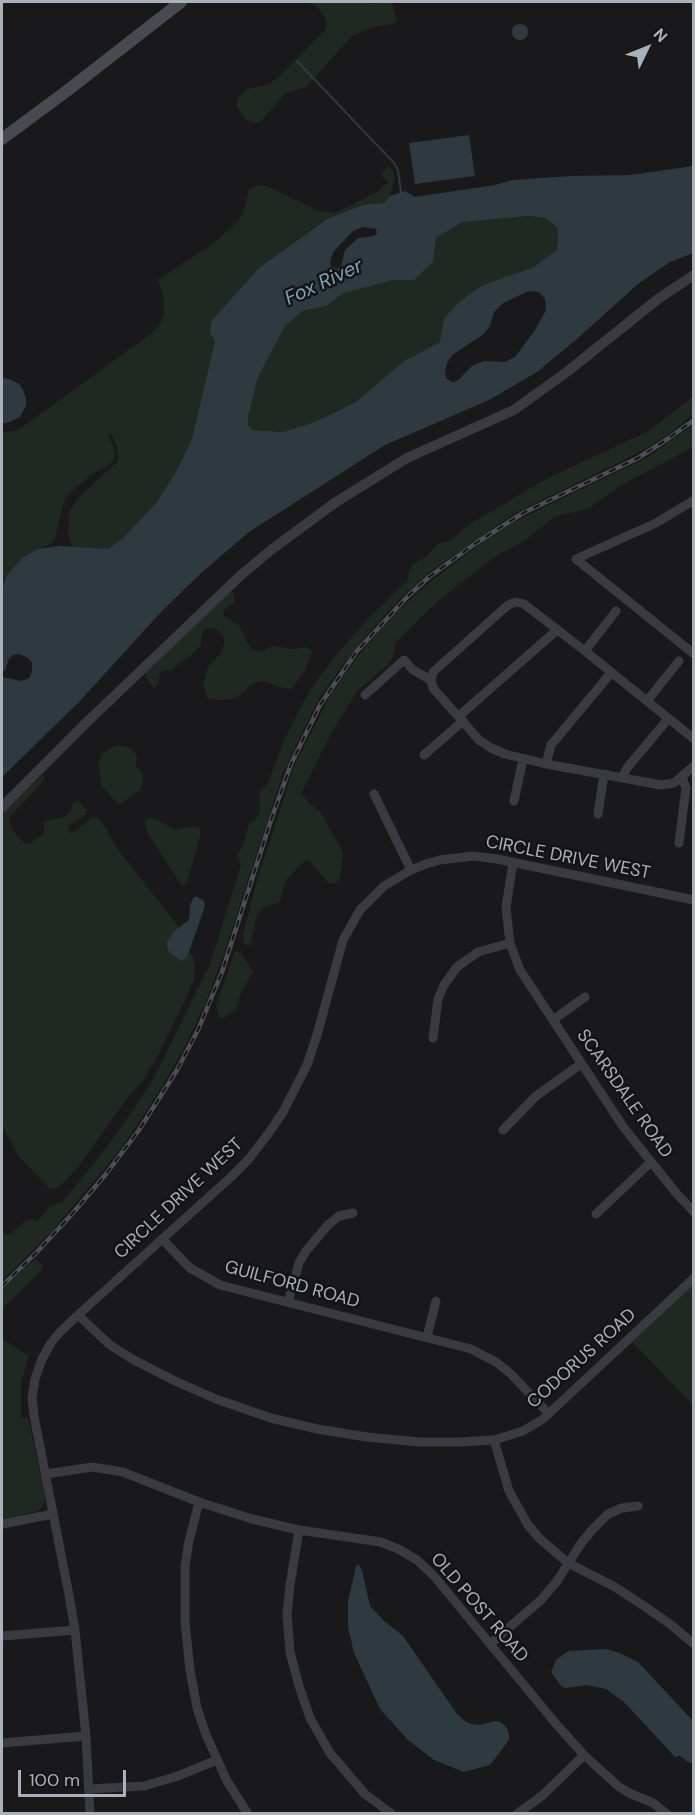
<!DOCTYPE html>
<html>
<head>
<meta charset="utf-8">
<style>
  body { margin:0 }
  #map { position:relative; width:695px; height:1815px; overflow:hidden; background:#19191b; font-family:"DM Sans",sans-serif }
  canvas { display:block }
  .frame { position:absolute; inset:0; border:3px solid #abb1bb; pointer-events:none }
  .north { position:absolute; left:617px; top:18px; width:60px; height:60px; -webkit-text-stroke:4px #141416; paint-order:stroke; rotate:47deg; font-size:16px; font-weight:700; line-height:24px; text-align:center; color:#abb1bb }
  .north::after { content:''; display:block; margin:auto; width:21px; height:27px; background:#abb1bb; clip-path:polygon(50% 0,100% 100%,50% 72%,0 100%) }
  .scale { position:absolute; left:18px; top:1770px; width:108px; height:27px; box-sizing:border-box; border:3px solid #abb1bb; border-top:0; padding-left:8px; font-size:18px; line-height:21px; white-space:nowrap; color:#abb1bb; -webkit-text-stroke:4px #141416; paint-order:stroke }
</style>
</head>
<body>
<div id="map">
<canvas width="695" height="1815"></canvas>
<div class="frame"></div>
<div class="north">N</div>
<div class="scale">100 m</div>
</div>
<script>
const c = document.querySelector('canvas').getContext('2d');
c.lineJoin = 'round';
function fillPath(path, color) { c.fillStyle = color; c.fill(path, 'evenodd'); }
const shape = rows => new Path2D(rows.map(r => 'M' + r).join(''));
function strokePath(path, color, width, dash) { c.strokeStyle = color; c.lineWidth = width; c.lineCap = dash ? 'butt' : 'round'; c.setLineDash(dash || []); c.stroke(path); }
function drawText(font, color, halo, rows, align = 'center') {
  c.font = font + ' "DM Sans",sans-serif'; c.lineWidth = 5; c.setLineDash([]); c.textBaseline = 'middle'; c.strokeStyle = halo; c.fillStyle = color; for (const [text, x, y, turn = 0] of rows) {
    c.save(); c.translate(x, y); c.rotate((+turn || 0) * Math.PI / 180); c.textAlign = isNaN(turn) ? turn : align; if (halo) c.strokeText(text, 0, 0); c.fillText(text, 0, 0); c.restore();
  }
}
const green = shape([
  [308,2,367,2,376,4,378,2,392,2,397,21,393,24,373,27,352,36,306,87,286,93,261,121,255,123,251,123,245,119,237,107,237,100,241,95,247,89,267,85,278,78,326,29,326,19,322,13,317,7],
  [388,166,393,171,395,182,393,183,390,196,384,203,363,205,327,219,320,223,260,267,212,320,215,341,192,439,178,468,157,502,124,537,108,549,73,547,68,534,69,512,79,497,116,463,118,460,117,445,111,434,109,436,115,453,113,461,107,466,91,475,71,492,66,498,63,505,55,539,52,543,23,557,7,575,2,588,2,432,17,431,152,333,160,324,164,315,164,298,158,280,211,245,231,228,239,220,243,212,249,190,259,185,267,186,319,211,335,213,377,192,388,182,381,175],
  [529,216,546,217,557,227,558,237,557,250,532,268,444,319,441,342,404,361,357,401,332,414,306,425,283,432,252,430,248,425,248,417,258,377,285,326,302,311,326,306,344,293,393,280,414,280,433,262,436,238,463,222],
  [693,397,693,414,673,431,649,447,618,463,515,513,430,572,401,598,367,635,339,670,318,700,283,773,223,957,205,1004,183,1050,155,1098,120,1150,52,1231,2,1281,2,1234,10,1234,26,1221,33,1219,37,1222,50,1206,62,1202,92,1166,124,1124,153,1080,210,964,241,865,237,856,244,843,249,823,256,819,260,812,260,792,268,783,285,738,309,692,321,675,341,649,370,617,408,580,409,570,412,565,427,556,438,544,451,540,471,523,484,516,546,479,647,432],
  [693,425,693,447,620,486,588,509,556,516,521,543,498,555,472,574,437,602,396,642,393,657,388,665,358,690,333,730,301,793,310,804,320,811,343,852,342,864,339,880,335,884,329,883,309,861,305,860,286,880,280,901,268,907,264,907,257,915,250,945,244,944,243,934,259,874,295,764,332,692,365,647,393,615,429,583,489,537,526,516,648,457],
  [227,592,233,592,235,602,223,611,224,616,240,626,247,643,253,650,263,651,272,646,292,649,308,647,312,652,304,672,293,687,290,689,280,687,264,681,253,683,245,691,235,698,225,700,208,699,203,686,208,667,222,652,224,644,224,637,219,631,213,628,205,629,201,636,201,645,192,654,171,670,164,670,160,673,158,684,154,688,147,680,146,672],
  [118,745,131,748,135,753,137,757,136,767,142,772,143,782,140,790,119,805,101,785,99,761,102,754,108,749],
  [43,775,45,776,43,781,9,818,12,830,22,841,26,844,31,843,43,834,45,831,43,822,64,817,71,811,73,803,78,800,87,810,86,814,69,825,68,828,70,833,75,831,93,817,100,820,108,831,116,847,179,927,174,931,169,952,181,961,186,958,189,952,193,956,195,966,194,980,186,998,157,1057,142,1082,131,1093,79,1166,62,1184,56,1188,50,1189,19,1157,2,1125,2,813],
  [149,818,156,819,175,830,194,826,200,828,200,837,187,882,185,885,182,886,148,834,145,825,146,820],
  [235,951,241,953,253,972,239,996,240,1001,235,1010,224,1018,219,1017,216,1006],
  [35,1259,43,1266,41,1271,2,1309,2,1289],
  [693,1279,693,1405,632,1342],
  [2,1339,29,1356,21,1383,21,1418,28,1418,45,1496,44,1503,40,1509,34,1512,2,1519]
]);
const water = shape([
  '512 32a8 8 0 1 1 16 0a8 8 0 1 1-16 0Z',
  [469,135,475,176,415,184,409,143],
  [693,166,693,253,670,262,638,284,577,339,537,372,489,400,385,445,249,532,200,574,162,611,79,702,2,777,2,677,21,681,29,678,32,672,32,663,28,658,19,654,13,655,9,659,5,670,2,671,2,588,7,575,23,557,38,549,60,546,108,549,124,537,157,502,178,468,192,439,215,341,210,332,212,320,260,267,327,219,363,205,384,203,390,196,405,191,415,197,495,185,512,180,571,176,630,175],
  [529,216,546,218,557,227,558,237,557,250,532,268,483,285,467,296,454,307,444,319,440,342,404,361,357,401,332,414,306,425,283,432,252,430,248,425,248,417,258,377,285,326,302,311,326,306,344,293,393,280,414,280,433,262,436,238,463,222],
  [363,227,376,229,377,233,374,236,358,238,345,250,341,266,337,269,331,266,330,262,333,252,353,231],
  [529,291,539,292,545,299,546,310,535,330,515,357,505,362,484,361,472,366,457,381,452,382,446,378,445,372,447,363,452,355,484,334,490,326,494,312,503,303],
  [4,378,12,380,19,384,23,390,26,398,26,405,20,417,7,423,2,423,2,379],
  [194,897,197,897,203,900,205,904,204,909,189,952,186,958,181,961,169,952,167,947,167,942,174,931,189,920,190,905],
  [358,1564,362,1570,370,1606,383,1620,403,1636,457,1714,466,1722,472,1724,478,1725,497,1721,502,1723,507,1728,509,1734,509,1740,490,1765,464,1772,434,1760,408,1740,380,1709,354,1653,348,1627,348,1601,356,1566],
  [606,1649,620,1653,638,1662,693,1721,693,1763,688,1762,680,1756,675,1757,624,1702,606,1689,586,1685,567,1688,562,1687,551,1672,556,1660,568,1651]
]);
const stream = shape([
  [297,61,394,163,398,170,401,192]
]);
const minor = shape([
  [694,500,656,523,576,559,694,654],
  [585,651,616,611],
  [365,695,404,660,413,670,431,680],
  [647,701,679,661],
  [459,716,557,630],
  [694,739,585,651,524,604,516,602,508,605,433,672,431,680,433,688,479,740,491,748,505,754,546,764,661,785,674,783,694,766],
  [424,755,463,721],
  [546,764,551,745,611,673],
  [622,778,627,768,668,719],
  [374,794,411,870],
  [514,801,523,759],
  [598,814,604,774],
  [679,843,686,788,682,777],
  [513,863,506,907,510,943,520,970,624,1128,677,1194,694,1212],
  [553,1020,585,997],
  [433,1038,438,999,444,985,457,967,478,952,510,943],
  [503,1130,536,1096,581,1064],
  [596,1214,651,1162],
  [162,1239,190,1268,220,1285,471,1349,496,1362,510,1373,549,1414],
  [288,1302,299,1263,306,1251,328,1225,339,1216,353,1213],
  [78,1315,110,1345,134,1360,175,1381,216,1399,271,1418,317,1429,367,1437,419,1442,460,1442,494,1440,523,1431,543,1419,694,1278],
  [427,1337,436,1301],
  [494,1440,509,1491,528,1525,539,1538,568,1563,615,1587,644,1606,670,1624,694,1644],
  [46,1474,92,1467,123,1472,199,1502,252,1519,299,1530,381,1542,400,1550,417,1560,434,1576,557,1725,584,1755,618,1786,629,1793,653,1803,667,1814],
  [199,1502,189,1541,185,1566,185,1623,190,1670,197,1708,206,1735,227,1781,248,1814],
  [2,1524,53,1514],
  [299,1530,290,1585,287,1615,290,1652,299,1686,310,1718,330,1753,365,1794,392,1814],
  [2,1636,75,1630],
  [490,1644,541,1600,557,1581,582,1542,593,1529,608,1514,622,1508,638,1506],
  [2,1743,86,1736],
  [89,1789,144,1786,175,1777,217,1760],
  [90,1814,86,1736,75,1630,69,1595,34,1416,32,1397,35,1379,42,1359,51,1343,60,1332,78,1315,231,1177,248,1160,268,1134,283,1112,307,1065,317,1035,343,940,360,910,384,886,411,870,426,864,440,860,473,856,497,859,694,900],
  [517,1814,543,1795,584,1755]
]);
const tertiary = shape([
  [2,807,86,723,240,576,271,550,336,502,407,458,514,410,568,371,658,299,694,275]
]);
const secondary = shape([
  [2,139,68,90,181,2]
]);
const rail = shape([
  [2,1286,36,1253,73,1213,106,1174,139,1130,177,1070,198,1030,222,972,271,820,291,764,320,705,357,651,408,596,429,577,476,543,523,513,638,458,669,438,694,420]
]);
const streetNames = [
  ["CIRCLE DRIVE WEST",568,858,11],
  ["SCARSDALE ROAD",624,1094,55],
  ["CIRCLE DRIVE WEST",179,1199,-43],
  ["GUILFORD ROAD",292,1285,15],
  ["CODORUS ROAD",582,1359,-42],
  ["OLD POST ROAD",479,1608,49]
];
const waterNames = [
  ["Fox River",324,283,-25]
];
fillPath(green, '#202921');
fillPath(water, '#2e3a40');
strokePath(stream, '#2e3a40', 2);
strokePath(minor, '#393b40', 9);
strokePath(tertiary, '#393b40', 10);
strokePath(secondary, '#474a50', 12);
strokePath(rail, '#4c4f55', 4.5);
strokePath(rail, '#141416', 2, [7]);
drawText('18px', '#abb1bb', '#141416', streetNames);
drawText('italic 20px', '#81a3b7', '#141416', waterNames);
</script>
</body>
</html>
